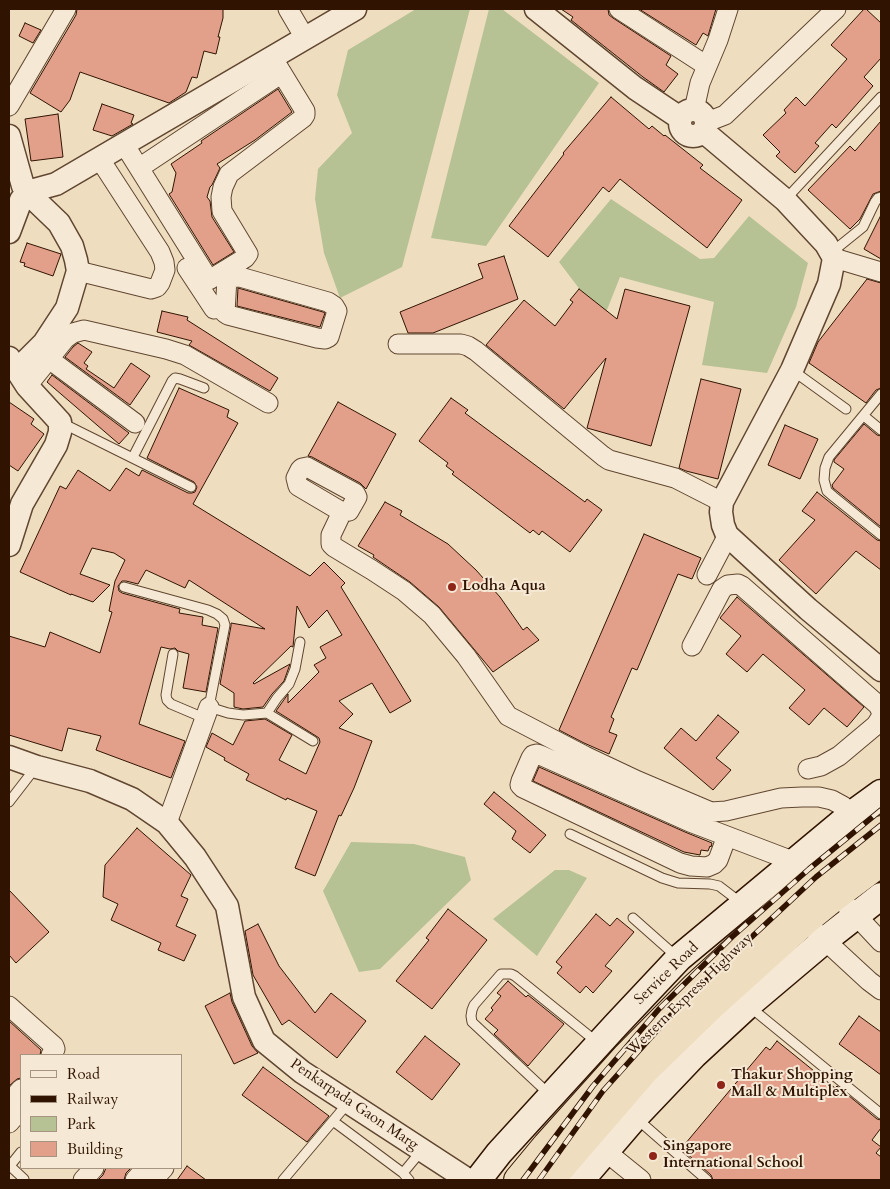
<!DOCTYPE html>
<html>
<head>
<meta charset="utf-8">
<style>
  body { margin:0 }
  #map { position:relative; width:890px; height:1189px; overflow:hidden; background:#efddbf; font-family:Cardo,serif }
  canvas { display:block }
  .frame { position:absolute; inset:0; border:10px solid #301401; pointer-events:none }
  .legend { position:absolute; left:20px; top:1054px; width:162px; height:115px; box-sizing:border-box; background:#f5e9d5; border:1px solid #a69480; margin:0; padding:6px 9px; list-style:none; font-size:15px; color:#301401 }
  .legend li { display:flex; align-items:center; gap:10px; height:25px }
  .legend b { width:25px; border:1px solid #a69480 }
</style>
</head>
<body>
<div id="map">
<canvas width="890" height="1189"></canvas>
<div class="frame"></div>
<ul class="legend">
<li><b style="height:6px;background:#f5e9d5"></b>Road</li>
<li><b style="height:6px;background:#301401"></b>Railway</li>
<li><b style="height:14px;background:#b7c294"></b>Park</li>
<li><b style="height:14px;background:#e29f8a"></b>Building</li>
</ul>
</div>
<script>
const c = document.querySelector('canvas').getContext('2d');
c.lineJoin = 'round';
function fillPath(path, color) { c.fillStyle = color; c.fill(path, 'evenodd'); }
const shape = rows => new Path2D(rows.map(r => 'M' + r).join(''));
function strokePath(path, color, width, dash) { c.strokeStyle = color; c.lineWidth = width; c.lineCap = dash ? 'butt' : 'round'; c.setLineDash(dash || []); c.stroke(path); }
function drawText(font, color, halo, rows, align = 'center') {
  c.font = font + ' Cardo,serif'; c.lineWidth = 4; c.setLineDash([]); c.textBaseline = 'middle'; c.strokeStyle = halo; c.fillStyle = color; for (const [text, x, y, turn = 0] of rows) {
    c.save(); c.translate(x, y); c.rotate((+turn || 0) * Math.PI / 180); c.textAlign = isNaN(turn) ? turn : align; if (halo) c.strokeText(text, 0, 0); c.fillText(text, 0, 0); c.restore();
  }
}
const green = shape([
  [416,9,470,9,402,267,340,298,324,253,315,199,318,169,352,133,337,95,348,50],
  [489,9,502,9,599,83,486,246,431,238],
  [611,199,700,259,714,258,749,216,808,263,796,307,767,373,702,365,714,302,620,277,603,320,559,262],
  [351,842,414,844,465,857,471,880,380,969,359,972,323,891],
  [555,870,569,870,587,878,537,956,493,919]
]);
const building = shape([
  [77,9,223,9,223,18,218,37,220,37,216,54,204,51,197,78,192,77,186,92,169,103,80,72,70,100,61,112,30,93,76,15,77,9],
  [561,9,608,9,609,15,613,18,671,56,666,65,678,74,664,92,643,77,571,20,573,17,561,9],
  [639,9,716,9,708,36,703,33,696,45,639,9],
  [864,9,866,9,881,23,881,58,864,77,873,86,836,128,832,124,815,143,819,146,795,173,776,156,780,152,763,135,786,113,784,110,796,97,805,106,847,59,831,45,864,9],
  [25,23,41,30,33,43,19,36,25,23],
  [278,89,292,112,255,140,217,164,220,168,212,185,210,187,207,197,210,201,212,217,234,252,213,265,169,194,172,192,176,173,171,164,202,143,201,141,278,89],
  [611,97,649,129,652,126,664,136,665,135,703,165,700,168,742,200,707,248,620,179,609,192,603,187,548,257,509,226,564,154,563,153,611,97],
  [102,104,134,115,131,123,133,124,112,136,93,130,102,104],
  [58,114,63,157,31,161,25,119,58,114],
  [881,121,881,191,873,194,860,219,850,229,808,190,850,146,855,151,881,121],
  [881,215,881,259,864,249,881,215],
  [27,243,61,254,53,276,24,266,25,263,20,262,27,243],
  [504,256,518,299,433,333,408,333,400,312,483,278,478,264,504,256],
  [867,279,881,283,881,388,876,390,866,403,809,363,818,342,867,279],
  [238,288,323,312,325,313,320,327,237,306,238,288],
  [579,289,617,319,625,289,690,306,651,446,587,428,606,358,564,409,486,345,524,300,555,326,573,302,570,300,579,289],
  [162,311,188,317,187,320,278,378,270,391,189,345,192,341,157,332,162,311],
  [78,343,92,352,84,363,88,366,86,369,114,388,131,363,150,376,130,405,65,357,73,347,78,343],
  [52,375,129,433,119,444,47,382,52,375],
  [701,379,741,389,718,479,686,471,679,468,701,379],
  [179,388,229,410,227,417,238,423,193,504,310,576,324,562,345,583,341,587,411,701,390,713,372,683,339,701,353,714,339,728,372,741,354,788,341,816,339,815,315,876,295,868,317,811,287,798,286,800,246,780,249,774,224,760,225,758,206,747,212,733,233,745,245,721,265,719,292,735,279,760,306,774,320,742,319,738,316,736,276,711,288,694,288,703,319,672,314,665,326,658,320,647,342,635,327,610,309,628,297,606,293,647,291,646,253,683,254,684,290,664,284,681,272,694,263,707,243,709,234,707,234,693,220,684,231,626,231,623,265,629,189,580,185,588,146,570,138,584,126,581,122,581,118,586,119,591,122,593,180,609,179,613,203,617,202,625,218,628,206,692,183,688,189,654,178,651,175,648,170,649,161,647,139,724,185,741,171,778,96,750,101,736,68,728,62,751,9,735,9,636,45,647,50,632,100,653,112,612,109,611,115,581,125,560,114,553,92,548,80,574,110,585,93,602,71,594,71,595,20,572,60,486,66,489,78,470,110,491,126,468,139,476,142,470,188,493,192,493,195,492,197,487,194,482,147,458,179,388],
  [451,398,468,410,465,413,585,502,587,499,602,510,570,552,542,531,539,535,533,530,530,533,452,474,454,472,446,466,448,463,419,441,451,398],
  [9,402,34,419,31,424,44,434,18,471,9,465,9,402],
  [338,402,396,434,366,489,360,483,312,457,308,456,338,402],
  [864,424,877,435,881,436,881,527,838,492,833,488,832,485,844,469,834,462,834,460,864,424],
  [785,425,818,439,800,479,768,465,785,425],
  [817,492,877,540,881,541,881,570,856,551,816,594,779,560,815,520,802,511,817,492],
  [385,502,402,511,400,515,448,544,476,570,500,597,523,630,527,627,539,640,493,672,439,607,410,582,373,557,374,555,358,546,385,502],
  [644,534,701,558,692,579,678,574,637,670,632,668,611,717,614,719,609,732,617,735,609,754,584,743,559,730,644,534],
  [737,597,864,707,847,727,824,708,809,725,789,708,805,690,763,654,747,672,726,654,741,636,720,618,737,597],
  [718,715,739,732,716,758,731,770,713,790,664,748,681,728,696,741,718,715],
  [539,767,685,832,712,843,711,847,710,846,708,851,701,850,700,855,684,852,533,781,539,767],
  [494,792,546,835,530,853,512,839,516,831,484,804,494,792],
  [137,828,191,875,181,896,188,899,176,926,196,935,184,961,158,950,161,943,111,920,118,904,103,897,105,865,137,828],
  [9,890,49,932,16,963,9,955,9,890],
  [448,909,487,940,432,1009,396,981,429,940,426,938,448,909],
  [596,914,610,926,617,918,634,932,605,966,612,971,593,993,586,986,580,993,557,973,562,967,556,962,596,914],
  [258,924,279,966,315,1013,331,993,366,1021,337,1058,289,1020,282,1025,253,975,245,931,258,924],
  [508,981,526,997,528,995,564,1024,528,1066,494,1034,498,1030,485,1019,493,1010,491,1008,501,996,497,993,508,981],
  [230,993,232,1002,252,1046,258,1053,234,1064,205,1006,230,993],
  [859,1016,881,1032,881,1075,839,1044,859,1016],
  [9,1021,41,1050,40,1055,21,1055,21,1078,17,1079,9,1086,9,1021],
  [425,1036,460,1064,432,1100,396,1072,425,1036],
  [777,1041,835,1088,837,1086,877,1119,881,1120,881,1128,872,1140,881,1147,876,1153,881,1157,881,1180,713,1180,711,1175,685,1152,689,1147,685,1144,766,1047,770,1050,777,1041],
  [263,1067,329,1116,307,1142,242,1095,263,1067],
  [187,1166,206,1180,177,1180,187,1166],
  [106,1168,131,1168,126,1173,124,1180,98,1180,103,1175,106,1168]
]);
const service = shape([
  [785,200,881,97],
  [832,252,863,227,875,202,878,198,881,197],
  [792,370,846,409],
  [881,394,829,457,825,468,824,480,827,491,834,497,881,535],
  [864,416,881,430],
  [62,423,191,487],
  [133,457,172,381,175,378,180,379,204,388],
  [124,587,208,610,217,614,223,619,225,625,209,707,228,713,243,715,267,713,277,698,289,684,295,669,300,642],
  [173,654,166,695,167,700,171,704,204,718],
  [267,713,313,741],
  [9,802,36,767],
  [570,834,662,878,678,883,710,884,719,886,740,902],
  [633,918,677,957],
  [750,1007,881,1114],
  [549,1094,472,1022,471,1016,472,1010,474,1005,501,974,511,974,515,976,598,1043],
  [636,1118,707,1180],
  [333,1121,403,1173,409,1180],
  [10,1166,24,1179],
  [9,1167,21,1152],
  [403,1173,422,1150],
  [283,1180,348,1103]
]);
const minor = shape([
  [288,9,305,38],
  [619,9,707,66],
  [9,106,66,9],
  [694,110,700,83,718,40,728,9],
  [707,122,725,115,836,9],
  [124,144,209,280,245,258,248,254,222,211,221,197,223,187,229,174,303,118,305,115,305,111,272,57],
  [139,168,282,73],
  [834,258,881,272],
  [187,268,214,309],
  [78,271,151,289,157,287,160,283,165,270,164,262,160,252,99,158],
  [240,277,328,302,334,306,337,311,329,337,325,339,317,338,228,315,225,313,227,278,240,277],
  [398,344,461,344,468,346,476,351,603,456,609,460,675,478,722,502],
  [49,359,135,423],
  [27,386,65,339,73,333,84,330,166,349,185,355,268,403],
  [307,467,355,493,357,497,349,511,342,512,298,486,296,478,300,470,302,468,307,467],
  [342,512,331,535,331,544,334,547,372,570,404,591,432,615,466,656,508,716,585,756,638,781,711,812,726,811,781,798,802,797,819,797,832,800,843,806,852,814],
  [707,575,728,535],
  [692,646,722,589,728,585,738,584,742,586,878,705,881,711],
  [808,769,821,766,839,756,876,725,881,717],
  [167,823,209,707],
  [727,836,718,860,714,864,707,867,691,866,680,863,523,788,520,785,521,781,531,758,533,755,537,754,540,755,690,822,795,862],
  [837,895,881,942],
  [817,933,869,981,881,990],
  [9,1006,54,1046,55,1049,51,1055],
  [9,1103,21,1089],
  [9,1123,21,1109],
  [605,1151,641,1180],
  [83,1180,94,1168],
  [135,1180,146,1168],
  [153,1180,164,1168]
]);
const tertiary = shape([
  [536,9,635,88,680,118],
  '680 123a13 13 0 1 1 26 0a13 13 0 1 1-26 0Z',
  [703,131,785,200,826,244,834,258,829,284,792,370,722,502,721,512,723,525,727,535,808,609,881,670],
  [9,136,23,186],
  [34,190,56,184,355,9],
  [9,232,21,200],
  [9,358,27,386,60,422,60,432,56,445,22,504,9,545],
  [17,370,44,343,67,308,78,271,76,260,72,246,59,223,33,198],
  [9,757,37,767,90,781,132,799,167,823,195,857,227,906,244,997,264,1041,302,1072,468,1180]
]);
const secondary = shape([
  [478,1180,499,1153,616,1025,679,958,852,814,881,793],
  [581,1180,635,1117,694,1055,748,1005,825,940,881,896]
]);
const trunk = shape([
  [518,1180,547,1145,626,1057,695,987,801,890,881,830],
  [550,1180,644,1071,713,1004,805,921,837,895,881,862]
]);
const rail = shape([
  [523,1180,593,1086,659,1009,732,937,809,869,881,810],
  [539,1180,603,1091,670,1016,742,946,816,877,881,825]
]);
const markers = [
  [452,587,5,"#8f2418"],
  [721,1085,5,"#8f2418"],
  [653,1156,5,"#8f2418"]
];
const poiNames = [
  ["Lodha Aqua",462,587],
  ["Thakur Shopping",731,1076],
  ["Mall & Multiplex",731,1093],
  ["Singapore",663,1147],
  ["International School",663,1164]
];
const streetNames = [
  ["Service Road",667,974,-44],
  ["Western Express Highway",690,995,-44],
  ["Penkarpada Gaon Marg",354,1105,34]
];
fillPath(green, '#b7c294');
fillPath(building, '#e29f8a');
strokePath(building, '#301401', 1);
strokePath(service, '#604630', 11);
strokePath(minor, '#604630', 21);
strokePath(tertiary, '#604630', 25);
strokePath(secondary, '#301401', 29);
strokePath(trunk, '#301401', 30);
strokePath(service, '#f5e9d5', 9);
strokePath(minor, '#f5e9d5', 19);
strokePath(tertiary, '#f5e9d5', 22);
strokePath(secondary, '#f5e9d5', 26);
strokePath(trunk, '#efddbf', 28);
strokePath(rail, '#301401', 5.5);
strokePath(rail, '#f5e9d5', 4, [11]);
for (const [x, y, r, color] of markers) { const dot = new Path2D(); dot.arc(x, y, r, 0, 2 * Math.PI); c.fillStyle = color; c.fill(dot); strokePath(dot, '#f5e9d5', 2); }
drawText('bold 15px', '#301401', '#f5e9d5', poiNames, 'left');
drawText('15px', '#301401', '#f5e9d5', streetNames);
</script>
</body>
</html>
